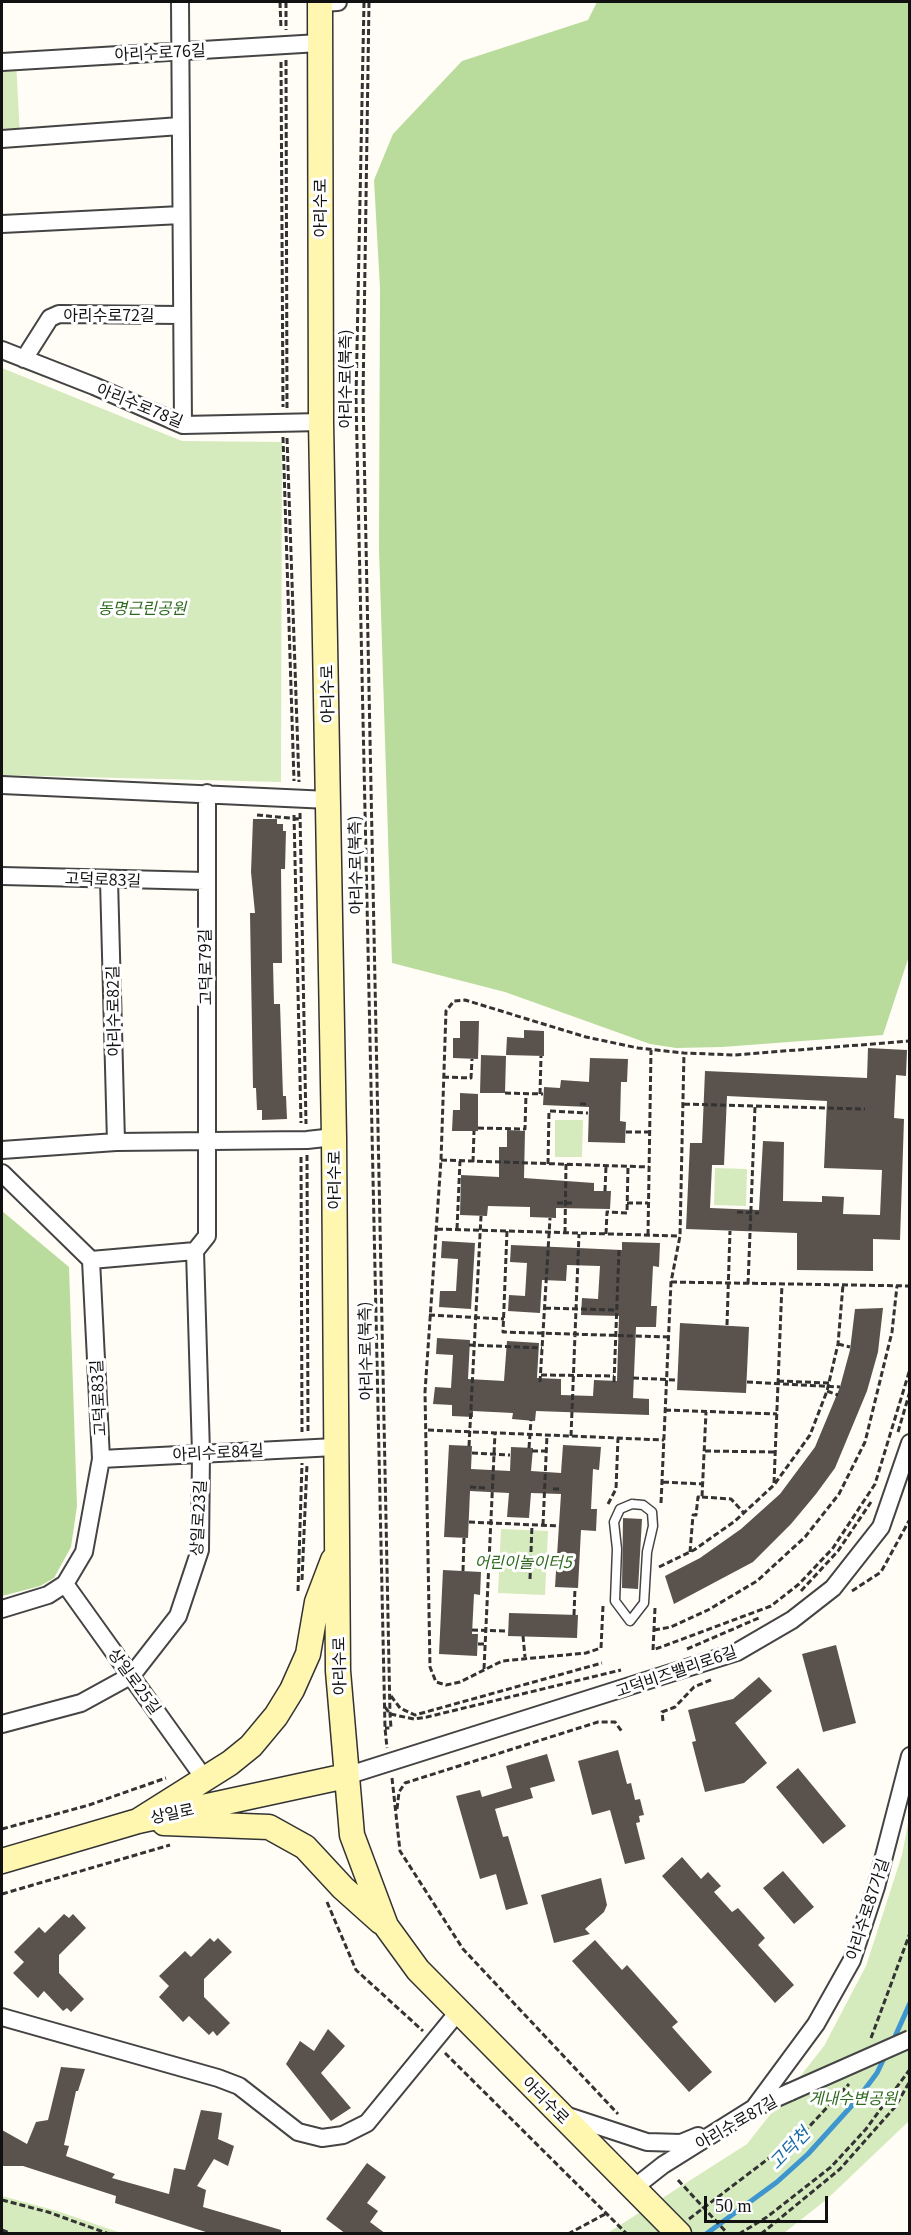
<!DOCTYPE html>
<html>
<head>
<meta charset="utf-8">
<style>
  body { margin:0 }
  #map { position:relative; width:911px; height:2235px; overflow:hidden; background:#fffdf5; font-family:Georgia,serif }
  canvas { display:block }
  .frame { position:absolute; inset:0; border:3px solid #111; pointer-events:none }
  .scale { position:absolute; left:704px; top:2196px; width:124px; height:27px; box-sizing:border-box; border:3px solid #111; border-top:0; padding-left:8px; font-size:18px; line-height:21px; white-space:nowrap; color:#111; -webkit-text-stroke:4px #fff; paint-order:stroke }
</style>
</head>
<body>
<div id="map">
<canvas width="911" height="2235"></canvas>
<div class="frame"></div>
<div class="scale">50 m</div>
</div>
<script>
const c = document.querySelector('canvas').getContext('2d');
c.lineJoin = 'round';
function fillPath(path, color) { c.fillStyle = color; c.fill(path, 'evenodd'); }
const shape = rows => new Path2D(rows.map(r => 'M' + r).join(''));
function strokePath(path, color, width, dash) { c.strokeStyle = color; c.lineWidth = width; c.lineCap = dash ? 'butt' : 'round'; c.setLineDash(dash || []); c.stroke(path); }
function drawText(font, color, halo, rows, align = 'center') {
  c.font = font + ' Georgia,"Noto Sans KR",serif'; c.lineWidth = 6; c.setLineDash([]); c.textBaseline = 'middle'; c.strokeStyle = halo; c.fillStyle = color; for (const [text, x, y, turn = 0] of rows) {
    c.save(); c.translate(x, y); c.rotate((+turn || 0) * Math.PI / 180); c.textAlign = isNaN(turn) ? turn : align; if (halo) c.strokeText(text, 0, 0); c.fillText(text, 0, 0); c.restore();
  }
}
const green = shape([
  [16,61,20,137,2,139,2,62],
  [2,368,182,441,282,442,281,782,2,775],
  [555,1120,583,1120,582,1157,555,1157],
  [715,1168,747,1169,746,1206,714,1205],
  [501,1529,548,1531,545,1595,498,1593],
  [909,1818,909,2121,826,2200,784,2233,606,2234,747,2144,824,2046,866,1966,902,1855],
  [2,2196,57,2211,121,2233,2,2233]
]);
const forest = shape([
  [597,2,909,2,910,953,883,1035,722,1047,676,1048,650,1044,505,992,392,963,379,549,380,288,374,180,393,134,462,61,588,20],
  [2,1211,69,1267,77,1506,71,1547,54,1578,40,1586,2,1596]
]);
const stream = shape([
  [893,2041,910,2003],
  [706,2234,777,2182,808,2154,856,2101,877,2073,886,2054]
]);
const building = shape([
  [253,819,277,819,277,824,283,824,283,831,286,831,285,869,281,869,282,963,273,963,274,1004,280,1004,283,1096,286,1096,287,1119,262,1120,262,1110,257,1110,256,1088,253,1088,250,913,255,913,251,872],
  [460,1021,479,1021,478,1059,453,1058,453,1038,460,1038],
  [524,1030,544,1031,544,1056,506,1055,507,1037,524,1038],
  [868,1048,907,1050,906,1076,896,1075,894,1118,904,1119,900,1240,873,1239,873,1271,797,1270,797,1233,686,1229,690,1143,702,1143,705,1071,867,1078],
  [727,1096,827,1101,824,1168,882,1170,880,1215,843,1214,844,1197,822,1196,822,1202,783,1201,784,1142,763,1141,759,1210,710,1208,712,1165,724,1165],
  [481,1055,506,1056,505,1093,480,1093],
  [590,1058,628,1059,627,1082,621,1082,620,1121,626,1122,625,1143,588,1142,589,1107,543,1105,544,1087,560,1088,561,1080,589,1082],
  [460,1093,478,1094,478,1131,452,1131,453,1110,460,1110],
  [507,1130,525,1131,524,1178,594,1183,594,1191,611,1191,610,1209,556,1208,556,1218,530,1217,530,1207,488,1206,487,1216,460,1215,461,1175,499,1177,499,1147,507,1147],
  [442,1241,475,1243,471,1309,439,1307,440,1291,456,1291,458,1259,441,1258],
  [622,1242,660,1243,659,1267,653,1266,651,1306,657,1306,656,1327,636,1327,633,1398,649,1399,649,1415,536,1411,535,1421,512,1419,513,1413,473,1411,473,1417,452,1416,452,1405,433,1404,435,1387,451,1388,452,1372,453,1355,436,1354,437,1338,470,1340,468,1379,504,1381,507,1341,539,1343,537,1378,561,1379,561,1395,593,1396,594,1380,617,1381,619,1316,581,1315,582,1298,598,1299,600,1266,567,1265,566,1281,542,1280,540,1313,508,1311,509,1295,525,1296,527,1263,510,1262,511,1245,622,1250],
  [883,1308,878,1352,867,1391,835,1468,816,1494,791,1524,753,1562,674,1604,665,1576,700,1558,741,1529,780,1494,815,1447,840,1387,850,1350,855,1309],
  [680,1323,749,1327,746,1393,677,1390],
  [449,1445,472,1446,471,1469,510,1471,511,1447,533,1448,531,1471,561,1473,563,1445,601,1447,599,1470,593,1469,591,1509,597,1509,596,1531,581,1530,578,1588,555,1587,561,1494,531,1493,529,1518,507,1517,509,1493,470,1491,468,1538,444,1537],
  [623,1518,642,1519,638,1589,622,1588],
  [443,1570,481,1572,480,1595,474,1594,472,1634,478,1634,477,1656,439,1654],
  [509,1613,578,1615,577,1638,508,1636],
  [836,1645,856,1723,823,1732,802,1654],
  [759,1677,772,1691,735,1723,767,1763,744,1783,705,1792,692,1742,696,1741,688,1710,733,1699],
  [618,1750,627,1784,631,1783,635,1800,640,1799,644,1815,639,1816,640,1822,636,1823,645,1859,625,1864,610,1810,592,1815,578,1761],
  [547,1754,555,1781,530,1788,533,1798,495,1809,503,1837,508,1836,528,1904,506,1910,496,1874,480,1879,456,1796,480,1790,482,1797,512,1788,506,1766],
  [798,1768,846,1826,823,1844,776,1787],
  [682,1857,701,1879,708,1872,721,1886,714,1892,732,1912,738,1908,765,1938,758,1945,794,1985,775,2003,662,1876],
  [783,1871,814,1907,794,1924,763,1888],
  [601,1878,607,1905,604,1912,585,1929,590,1934,554,1943,541,1895],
  [64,1914,69,1918,73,1914,86,1928,59,1955,59,1973,84,1999,71,2012,67,2008,63,2011,44,1991,38,1998,13,1973,24,1962,14,1952,39,1927,45,1933],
  [210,1938,214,1942,218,1938,232,1952,204,1979,204,1997,230,2023,217,2036,213,2031,209,2035,189,2016,183,2022,159,1997,169,1986,159,1976,185,1951,191,1957],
  [595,1940,622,1970,627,1965,678,2022,672,2027,712,2072,689,2092,572,1961],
  [328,2029,345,2046,321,2073,351,2108,331,2121,286,2064,300,2041,314,2051],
  [61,2067,85,2069,78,2091,76,2091,64,2145,69,2146,66,2156,115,2174,112,2178,169,2194,174,2168,185,2170,201,2110,222,2113,218,2139,234,2146,228,2166,214,2159,197,2186,206,2190,203,2207,281,2230,281,2234,212,2234,115,2203,116,2196,23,2166,2,2166,2,2130,27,2144,36,2122,48,2120],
  [367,2163,386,2177,367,2203,378,2211,370,2222,386,2234,346,2234,326,2219]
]);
const path = shape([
  [280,2,281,29],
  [286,2,286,30],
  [364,2,356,398,385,1728,387,1748],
  [369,2,363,397,390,1714,391,1728,385,1728],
  [286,60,287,408],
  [281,62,283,407],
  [283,437,294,781],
  [287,438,299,782],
  [300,813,306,1124],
  [257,815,300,819],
  [294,815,301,1123],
  [443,1077,471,1078,472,1059],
  [505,1093,543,1094],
  [540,1094,541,1056],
  [580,1104,589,1104],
  [684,1104,865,1109],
  [478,1128,525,1129,526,1094],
  [626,1132,650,1132],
  [307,1155,308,1433],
  [301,1157,302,1432],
  [441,1160,649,1167],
  [473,1162,474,1131],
  [548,1164,549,1111,588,1113],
  [605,1191,606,1166],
  [627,1203,648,1203],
  [437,1229,680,1236],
  [457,1229,460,1161],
  [507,1231,503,1332,669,1337],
  [565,1233,566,1164],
  [606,1234,607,1212,627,1213,628,1166],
  [648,1235,651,1050],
  [671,1282,910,1286],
  [748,1284,755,1107],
  [429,1315,504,1319],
  [838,1344,850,1347],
  [469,1345,542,1348],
  [778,1381,829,1383],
  [827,1391,838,1395],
  [665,1410,777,1414],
  [428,1430,664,1440],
  [898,1432,910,1391],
  [571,1436,579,1234],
  [532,1451,546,1451],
  [705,1451,775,1452],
  [472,1453,510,1455],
  [663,1482,703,1484],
  [774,1483,782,1284],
  [470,1487,486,1488],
  [553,1489,561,1489],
  [702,1497,731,1499,744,1513],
  [661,1503,671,1282,680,1236,684,1053],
  [608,1504,616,1489,618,1438],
  [469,1522,559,1526],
  [543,1525,547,1435],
  [690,1552,693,1515,696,1515,698,1497,702,1497,706,1412],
  [659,1567,694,1550,735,1521,774,1485,810,1435,827,1391,838,1344,843,1285],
  [463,1571,464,1538],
  [530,1579,532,1525],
  [302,1580,307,1464],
  [298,1591,302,1463],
  [801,1591,838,1551,871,1502],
  [852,1591,881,1572,910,1519],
  [603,1606,601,1648,586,1653,502,1661,460,1682,446,1685,436,1682,430,1667,425,1392,441,1160,446,1011,454,1001,465,1000,586,1037,638,1048,684,1053,734,1055,910,1041],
  [655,1608,653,1650,771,1606,799,1584,833,1548,875,1484,910,1369],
  [574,1615,575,1588],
  [654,1630,671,1627,708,1610,757,1581,805,1537,839,1494,865,1442,892,1332,897,1286],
  [523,1636,525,1657],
  [478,1644,485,1644],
  [687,1649,761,1617],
  [484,1669,495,1433],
  [391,1696,400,1708,415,1715,602,1663],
  [385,1707,390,1714,414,1719,427,1717,621,1670],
  [663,1721,662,1712,675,1707,694,1687,713,1679],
  [392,1778,400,1851,463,1949,618,2114],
  [397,1809,399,1792,405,1783,598,1722,615,1722,623,1733],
  [2,1829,89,1805,166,1778],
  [2,1894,170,1845],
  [327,1902,356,1970,423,2031],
  [871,2038,910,1933],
  [445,2053,627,2234],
  [2,2200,48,2212,109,2234],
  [689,2219,806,2130,849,2084],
  [2,2230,12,2234],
  [568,2234,607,2213],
  [739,2234,767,2217,831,2167,866,2129,910,2069],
  [761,2234,840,2169,895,2107,910,2081]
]);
const service = shape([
  [632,1504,643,1505,652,1512,653,1526,647,1552,644,1603,630,1621,615,1601,617,1549,614,1522,620,1509,632,1504]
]);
const minor = shape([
  [180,2,183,425],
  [320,3,338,2],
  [2,62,319,43],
  [2,139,180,126],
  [2,224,181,215],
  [2,350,94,386,183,425,321,422],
  [24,359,50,318,59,314,182,315],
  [2,785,329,800],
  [2,876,205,881],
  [109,880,116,1142],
  [2,1150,116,1142,307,1140,334,1137],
  [2,1173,91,1260,101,1459,84,1552,65,1584,48,1595,2,1609],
  [91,1260,195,1251],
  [101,1459,335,1447],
  [65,1584,204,1778],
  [2,1724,81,1703,132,1675,178,1616,200,1550,201,1453,195,1251,207,1236,207,793],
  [346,1776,737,1652,792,1620,833,1588,881,1527,910,1443],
  [2,2017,218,2078,239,2086,298,2132,322,2138,343,2135,367,2123,458,2012],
  [754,2108,816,2024,852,1960,876,1887,910,1756],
  [565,2115,647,2142,681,2143,698,2136],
  [635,2187,663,2165,754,2108,790,2092]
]);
const secondary = shape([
  [320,2,321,422,334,1137,338,1671,352,1835,386,1926,418,1970,679,2234],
  [138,1821,230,1763,251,1746,276,1716,292,1690,308,1654,317,1602,333,1560],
  [164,1823,269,1827,305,1847,343,1888,381,1922],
  [2,1861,138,1821,346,1776]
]);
const pathBridge = shape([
  [557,1203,573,1203],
  [737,1212,759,1213],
  [545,1308,617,1310],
  [727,1325,730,1231],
  [541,1375,614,1376],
  [633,1378,677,1380],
  [540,1382,550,1218],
  [614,1382,619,1250],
  [747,1382,840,1387],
  [469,1446,481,1216],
  [529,1448,531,1420],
  [472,1630,508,1631],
  [678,2180,728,2234]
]);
const minorBridge = shape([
  [790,2092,910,2039]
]);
const streetNames = [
  ["아리수로76길",160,52,-3],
  ["아리수로",320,208,-90],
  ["아리수로72길",109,315],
  ["아리수로(북측)",345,379,-90],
  ["아리수로78길",140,405,22],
  ["아리수로",327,694,-91],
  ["아리수로(북측)",355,865,-91],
  ["고덕로83길",103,879,2],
  ["고덕로79길",205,967,-91],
  ["아리수로82길",113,1011,-91],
  ["아리수로",334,1180,-90],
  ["아리수로(북측)",365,1351,-91],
  ["고덕로83길",98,1398,-93],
  ["아리수로84길",218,1452,-3],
  ["상일로23길",198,1518,-87],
  ["아리수로",339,1666,-91],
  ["고덕비즈밸리로6길",676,1671,-19],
  ["상일로25길",135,1681,54],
  ["상일로",172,1813,-12],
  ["아리수로87가길",867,1909,-72],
  ["아리수로",546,2100,45],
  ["아리수로87길",736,2122,-30]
];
const parkNames = [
  ["동명근린공원",142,608],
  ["어린이놀이터5",523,1562],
  ["게내수변공원",853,2098]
];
const waterNames = [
  ["고덕천",789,2148,-46]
];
fillPath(green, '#d5ebbd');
fillPath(forest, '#b9dc9c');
strokePath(stream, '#3f96cf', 5);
fillPath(building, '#5a524d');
strokePath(service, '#444', 11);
strokePath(minor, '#444', 20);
strokePath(secondary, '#333', 27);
strokePath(path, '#333', 3, [6, 3]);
strokePath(service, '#fff', 8);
strokePath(minor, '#fff', 16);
strokePath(secondary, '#fff6b0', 24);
strokePath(minorBridge, '#444', 20, []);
strokePath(pathBridge, '#333', 3, [6, 3]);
strokePath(minorBridge, '#fff', 16);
drawText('16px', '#111', '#fff', streetNames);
drawText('italic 16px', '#2f6b1f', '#fff', parkNames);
drawText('italic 18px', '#1768a6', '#fff', waterNames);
</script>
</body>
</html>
